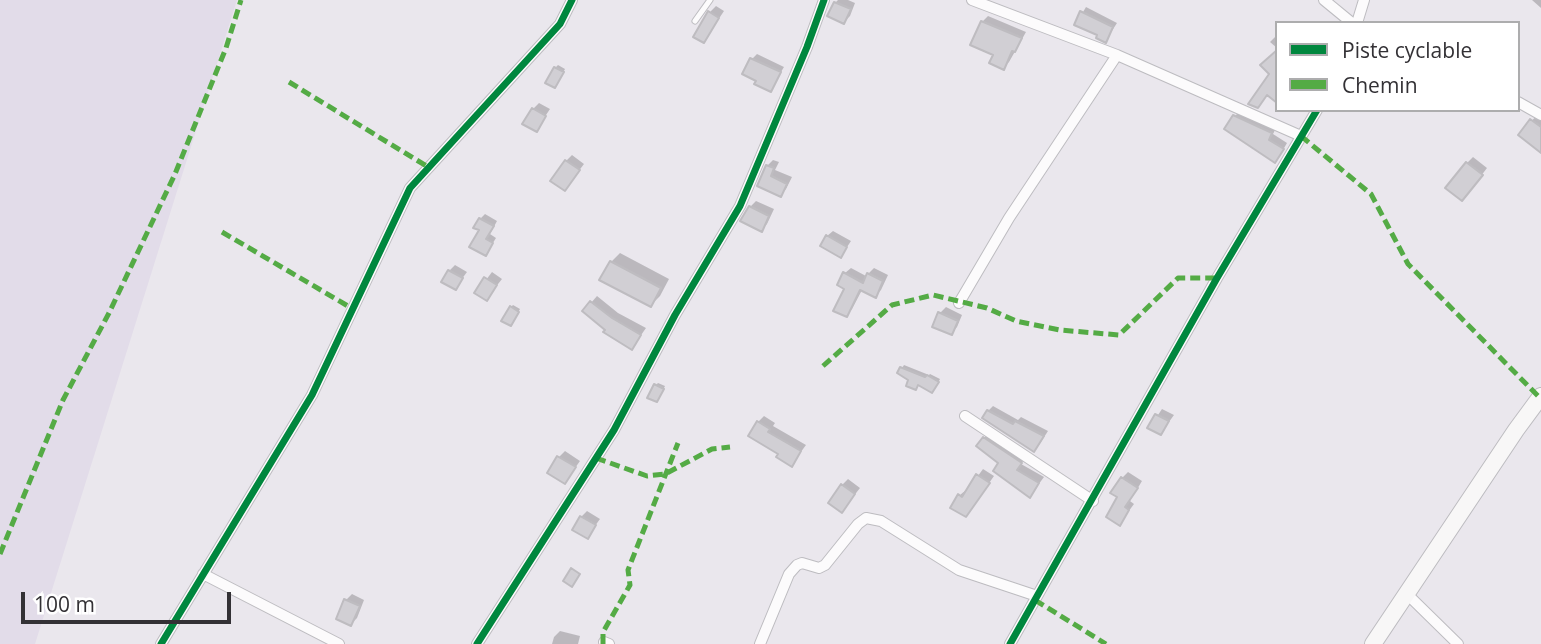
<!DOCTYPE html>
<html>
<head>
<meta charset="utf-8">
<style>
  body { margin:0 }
  #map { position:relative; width:1541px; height:644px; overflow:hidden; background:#eae7ed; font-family:"Open Sans",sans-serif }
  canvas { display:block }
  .legend { position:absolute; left:1275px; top:21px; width:245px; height:91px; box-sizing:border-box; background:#fff; border:2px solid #adadae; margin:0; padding:9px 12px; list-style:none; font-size:21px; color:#333135 }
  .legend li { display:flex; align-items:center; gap:14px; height:35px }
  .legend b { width:35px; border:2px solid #adadae }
  .scale { position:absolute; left:21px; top:592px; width:210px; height:32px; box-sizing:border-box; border:4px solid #333135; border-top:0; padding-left:9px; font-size:21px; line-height:24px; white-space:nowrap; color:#333135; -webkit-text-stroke:5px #fff; paint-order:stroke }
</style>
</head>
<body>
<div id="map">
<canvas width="1541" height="644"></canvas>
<ul class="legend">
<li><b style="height:9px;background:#00873e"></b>Piste cyclable</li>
<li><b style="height:9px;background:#54ab45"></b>Chemin</li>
</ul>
<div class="scale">100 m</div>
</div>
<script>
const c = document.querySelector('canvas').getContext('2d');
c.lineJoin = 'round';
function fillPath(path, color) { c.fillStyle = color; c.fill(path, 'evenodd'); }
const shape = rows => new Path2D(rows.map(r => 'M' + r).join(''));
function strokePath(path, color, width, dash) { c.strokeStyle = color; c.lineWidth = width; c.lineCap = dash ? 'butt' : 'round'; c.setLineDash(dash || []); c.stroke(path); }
const built = shape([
  [0,0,237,0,35,644,0,644]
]);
const shadow = shape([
  [838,0,848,0,855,3,850,16,844,22,835,3],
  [1532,0,1541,0,1541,8],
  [716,6,724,11,704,41,710,12],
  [1086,7,1117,23,1106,40,1100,34,1076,24],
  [988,16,1026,32,1009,62,1003,68,995,54,982,22],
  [1277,35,1277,48,1270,42],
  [757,54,784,67,770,90,752,59],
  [558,65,565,69,557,84,555,68],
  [539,103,550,109,536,130,533,109],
  [1240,111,1276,128,1273,134,1287,143,1280,155,1235,116],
  [1537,115,1541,118,1541,150,1520,134],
  [572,155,584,164,565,189,566,161],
  [1473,157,1487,168,1468,193,1467,163],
  [773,160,779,162,775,170,792,177,786,189,781,195,759,186,767,166],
  [756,201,774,209,767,224,761,230,750,207],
  [485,214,497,221,490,234,496,238,486,254,480,219],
  [833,231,851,241,841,256,827,236],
  [620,253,669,279,660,296,651,305,611,262],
  [455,265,467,272,455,288,449,271],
  [851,268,866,276,874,268,888,275,881,290,875,296,862,290,852,309,846,315,845,273],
  [492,272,502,279,487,298,477,292],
  [597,296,618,313,646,328,632,348,584,311],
  [513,305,520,309,513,322,511,307],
  [946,307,962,315,957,327,951,333,940,313],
  [904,365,929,375,930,374,940,379,935,389,899,373],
  [658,383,665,386,659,398,656,385],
  [993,406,1018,420,1021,417,1048,431,1039,445,1034,450,988,411],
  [1162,409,1174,415,1161,433,1150,427],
  [764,416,775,423,773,426,806,445,792,464,758,422],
  [990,432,1026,457,1021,464,1044,477,1030,496,1001,463,984,438],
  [565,451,580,461,565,482,559,457],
  [983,469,994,476,971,509,960,495,966,490,967,491],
  [1128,472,1142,481,1130,501,1134,504,1120,523,1119,497,1122,478],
  [848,479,860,488,842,511,842,485],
  [587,511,600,519,587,537,581,517],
  [352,594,364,600,357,618,351,624,346,600],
  [560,631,580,636,578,644,552,644,554,637]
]);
const building = shape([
  [834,2,851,9,844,24,827,16,834,2],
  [708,11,719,18,704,43,693,37,708,11],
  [1080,11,1113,27,1106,43,1096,38,1097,35,1074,25,1080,11],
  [981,21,1022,38,1015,52,1012,51,1004,70,989,63,993,55,970,45,981,21],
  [1277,50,1277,103,1267,95,1258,108,1248,104,1269,74,1260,65,1277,50],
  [750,58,781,72,771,92,754,84,756,81,742,74,750,58],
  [554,67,564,72,555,88,545,83,554,67],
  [532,108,546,116,537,132,522,124,532,108],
  [1233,115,1272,133,1269,140,1284,149,1275,163,1224,129,1233,115],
  [1530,119,1541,127,1541,153,1518,135,1530,119],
  [565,160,580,170,565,191,550,181,565,160],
  [1466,162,1483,175,1462,201,1445,188,1466,162],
  [766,165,774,168,771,176,787,184,781,197,757,186,766,165],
  [749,206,769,216,762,232,740,221,749,206],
  [479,218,494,226,486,239,493,243,486,256,469,247,479,230,473,228,479,218],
  [826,235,847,247,841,258,820,246,826,235],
  [610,261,661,288,651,307,599,280,610,261],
  [448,270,463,278,456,290,441,282,448,270],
  [843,272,863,283,867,273,883,281,876,298,860,290,847,317,833,311,844,289,837,285,843,272],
  [484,277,497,285,487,301,474,293,484,277],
  [590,301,612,318,641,335,632,350,603,332,605,330,582,311,590,301],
  [510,306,519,312,511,326,501,321,510,306],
  [938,312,958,321,952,335,932,327,938,312],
  [900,367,925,377,927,375,939,382,932,393,918,385,916,390,906,386,908,380,897,373,900,367],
  [654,384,664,389,657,402,647,398,654,384],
  [987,410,1013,424,1015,421,1044,436,1034,452,982,418,987,410],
  [1155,414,1169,421,1161,435,1147,428,1155,414],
  [757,421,770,429,768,432,801,451,792,467,776,457,778,454,748,436,757,421],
  [983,437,1022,463,1017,470,1039,483,1030,498,993,471,998,463,976,446,983,437],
  [557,456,576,467,565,484,547,473,557,456],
  [976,474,990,483,966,517,950,508,958,494,962,497,976,474],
  [1121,477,1138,488,1125,507,1129,510,1120,526,1106,517,1117,497,1110,493,1121,477],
  [841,484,855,494,842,513,828,503,841,484],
  [580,516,596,525,588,539,572,530,580,516],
  [571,568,580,574,572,587,563,581,571,568],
  [344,599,360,606,351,626,336,619,344,599]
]);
const lane = shape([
  [695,21,710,0]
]);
const street = shape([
  [972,0,1117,55,1301,136],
  [1324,0,1352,23],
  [1357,23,1364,0],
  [1518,102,1541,115],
  [959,303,1009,218,1117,55],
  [965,416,1093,501],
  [203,574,339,644],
  [1407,594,1458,644],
  [604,642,609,644],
  [161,644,312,395,410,188,560,24,572,0],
  [477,644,614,430,675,315,740,206,807,47,824,0],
  [760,644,789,574,797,565,802,563,819,568,825,565,858,524,866,518,881,521,959,570,1037,596],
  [1010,644,1217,278,1317,110]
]);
const secondary = shape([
  [1373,644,1516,430,1541,396]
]);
const quiet = shape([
  [289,82,428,167],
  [1301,136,1371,194,1408,264,1540,398],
  [222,232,353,309],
  [823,366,892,305,933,295,987,308,1016,321,1060,330,1119,335,1178,278,1217,278],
  [596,458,647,476,665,474,712,449,730,447],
  [0,554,63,400,109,313,175,174,226,48,241,0],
  [1035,600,1106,644],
  [603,644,603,632,630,585,628,570,678,443]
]);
const cycleway = shape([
  [161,644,312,395,410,188,560,24,572,0],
  [477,644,614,430,675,315,740,206,807,47,824,0],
  [1010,644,1217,278,1317,110]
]);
fillPath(built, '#e2dce9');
fillPath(shadow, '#0003');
fillPath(building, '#d1cfd4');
strokePath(building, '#bebcc0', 2);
strokePath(lane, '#bdbcc0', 7);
strokePath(street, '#bdbcc0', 12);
strokePath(secondary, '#bdbcc0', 18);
strokePath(lane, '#fcfbfc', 5);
strokePath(street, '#fcfbfc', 10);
strokePath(secondary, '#f8f7f7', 16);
strokePath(quiet, '#54ab45', 5, [10, 5]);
strokePath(cycleway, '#00873e', 7);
</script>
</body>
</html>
